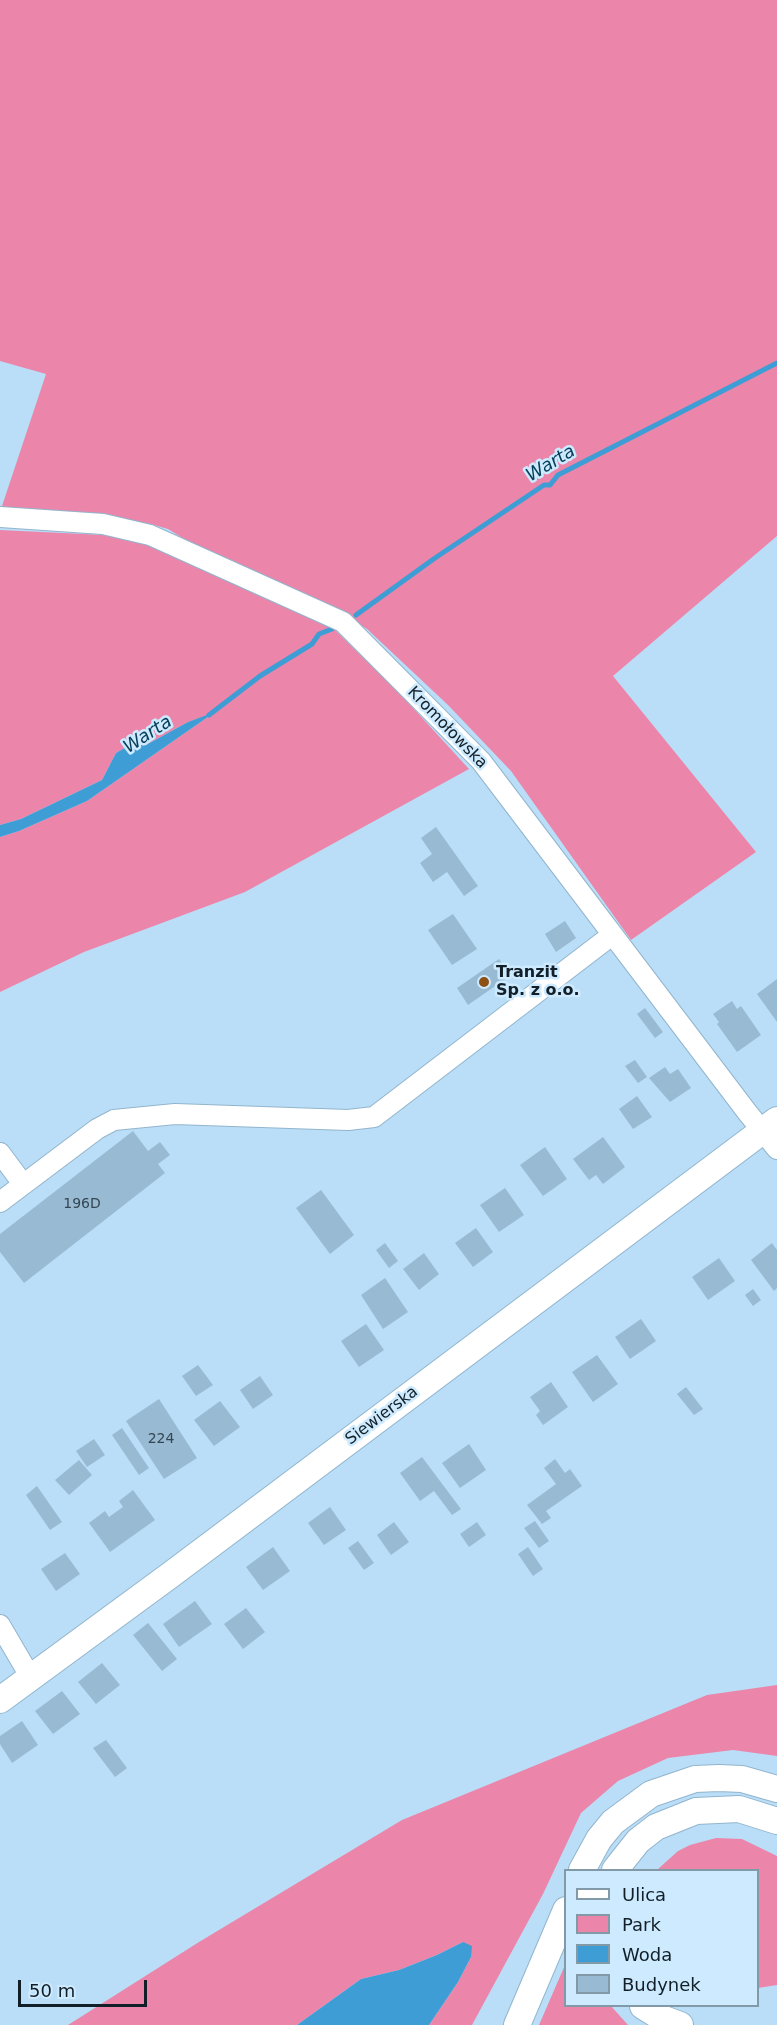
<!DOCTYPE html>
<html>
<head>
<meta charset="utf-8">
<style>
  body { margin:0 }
  #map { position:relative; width:777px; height:2025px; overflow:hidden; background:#badef7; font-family:"DejaVu Sans",sans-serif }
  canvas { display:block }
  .legend { position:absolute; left:564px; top:1869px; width:195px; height:138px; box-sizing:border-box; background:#cdeafe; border:2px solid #8299a8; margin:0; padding:8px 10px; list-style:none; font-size:18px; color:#121f28 }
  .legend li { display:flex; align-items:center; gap:12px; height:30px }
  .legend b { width:30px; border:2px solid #8299a8 }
  .scale { position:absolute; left:18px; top:1980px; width:129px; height:27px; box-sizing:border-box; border:3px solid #121f28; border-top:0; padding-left:8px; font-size:18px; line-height:21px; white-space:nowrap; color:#121f28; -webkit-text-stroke:4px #cdeafe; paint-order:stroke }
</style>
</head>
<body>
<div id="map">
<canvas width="777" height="2025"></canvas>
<ul class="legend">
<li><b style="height:8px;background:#fff"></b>Ulica</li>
<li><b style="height:16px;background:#eb86aa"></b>Park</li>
<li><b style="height:16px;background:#3e9dd4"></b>Woda</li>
<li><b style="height:16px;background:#98bbd3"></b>Budynek</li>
</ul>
<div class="scale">50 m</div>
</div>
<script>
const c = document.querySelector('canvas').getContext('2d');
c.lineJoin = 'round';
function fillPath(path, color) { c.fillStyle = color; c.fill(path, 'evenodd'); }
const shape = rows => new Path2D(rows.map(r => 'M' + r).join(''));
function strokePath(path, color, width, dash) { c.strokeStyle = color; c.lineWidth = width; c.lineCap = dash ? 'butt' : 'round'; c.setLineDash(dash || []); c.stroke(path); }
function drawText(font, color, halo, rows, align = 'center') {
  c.font = font + ' "DejaVu Sans",sans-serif'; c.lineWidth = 5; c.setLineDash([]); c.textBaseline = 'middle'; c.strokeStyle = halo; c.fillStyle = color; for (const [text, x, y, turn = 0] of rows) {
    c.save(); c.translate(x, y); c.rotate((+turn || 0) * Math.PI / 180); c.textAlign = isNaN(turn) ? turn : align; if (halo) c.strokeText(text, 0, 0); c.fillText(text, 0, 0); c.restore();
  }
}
const green = shape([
  [0,0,777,0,777,536,613,676,756,852,631,940,511,771,448,705,367,629,339,612,205,552,168,529,147,523,0,512,46,374,0,361],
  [0,530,105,535,146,544,328,623,403,697,469,769,245,892,84,952,0,992,0,837,19,831,87,801,212,714,188,722,146,745,130,745,116,753,102,780,21,819,0,825],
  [777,1685,777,1756,733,1750,668,1758,618,1781,581,1813,543,1894,472,2025,429,2025,458,1982,471,1957,463,1942,437,1955,399,1970,361,1979,297,2025,68,2025,199,1942,402,1820,707,1695],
  [716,1838,742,1839,777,1856,777,1985,758,1988,758,1870,657,1870,678,1851,690,1845],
  [565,1965,566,2006,611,2006,628,2025,539,2025]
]);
const water = shape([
  [215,712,87,801,19,831,0,837,0,825,21,819,102,780,116,753,130,745,146,745,188,722],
  [463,1942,472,1946,471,1957,458,1982,429,2025,297,2025,361,1979,399,1970,437,1955]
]);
const stream = shape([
  [356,615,435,558,544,485,550,485,558,475,777,363],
  [209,715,260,676,312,644,319,634,332,629]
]);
const building = shape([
  [436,827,478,886,464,896,447,872,433,882,420,863,432,854,421,838],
  [453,914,477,949,452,965,428,930],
  [565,921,576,938,556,952,545,934],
  [499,959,511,975,468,1005,457,988],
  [777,979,777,1022,757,994],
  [732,1001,737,1009,741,1006,761,1035,737,1052,717,1024,719,1022,713,1014],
  [645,1008,663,1032,655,1038,637,1014],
  [635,1060,647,1077,638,1083,625,1066],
  [665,1067,670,1074,678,1069,691,1088,670,1102,649,1078],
  [637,1096,652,1117,633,1129,619,1109],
  [133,1131,148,1151,160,1142,170,1155,158,1164,165,1173,24,1283,0,1252,0,1234],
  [603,1137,625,1167,603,1184,596,1175,589,1180,573,1159],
  [545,1147,567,1179,543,1196,520,1165],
  [505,1188,524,1215,499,1232,480,1205],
  [321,1190,354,1235,330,1254,296,1208],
  [476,1228,493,1252,473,1267,455,1243],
  [385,1243,398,1261,389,1268,376,1250],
  [772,1243,777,1250,777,1288,774,1291,751,1260],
  [424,1253,439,1274,419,1290,403,1269],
  [719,1258,735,1281,708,1300,692,1277],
  [385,1278,408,1312,383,1329,361,1295],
  [753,1289,761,1300,753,1306,745,1295],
  [641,1319,656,1341,630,1359,615,1337],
  [366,1324,384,1350,359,1367,341,1341],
  [597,1355,618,1384,593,1402,572,1372],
  [198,1365,213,1385,196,1396,182,1376],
  [260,1376,273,1395,253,1409,240,1390],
  [551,1382,568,1407,543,1425,536,1415,540,1411,530,1397],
  [686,1387,703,1409,694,1415,677,1394],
  [159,1399,197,1458,164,1479,126,1421],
  [220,1401,240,1427,214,1446,194,1420],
  [122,1428,149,1468,139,1475,112,1435],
  [94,1439,105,1455,87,1467,76,1451],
  [469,1444,486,1470,460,1488,442,1463],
  [422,1457,461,1509,452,1515,434,1491,420,1501,400,1473],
  [555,1459,565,1473,570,1469,582,1486,546,1511,551,1518,542,1524,527,1505,556,1484,544,1468],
  [79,1460,92,1475,69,1495,55,1480],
  [37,1486,62,1522,50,1530,26,1495],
  [133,1490,155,1520,110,1552,89,1523,105,1511,109,1517,123,1507,119,1501],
  [330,1507,346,1530,324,1545,308,1523],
  [535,1521,549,1541,539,1548,524,1528],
  [394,1522,409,1542,391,1555,377,1535],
  [477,1522,486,1535,469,1547,460,1534],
  [358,1541,374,1563,364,1570,348,1548],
  [273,1547,290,1571,263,1590,246,1567],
  [528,1547,543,1569,533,1576,518,1554],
  [65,1553,80,1574,56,1591,41,1569],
  [195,1601,212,1624,179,1647,163,1624],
  [246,1608,265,1632,243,1649,224,1624],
  [148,1623,177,1659,162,1671,133,1635],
  [102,1663,120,1685,96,1704,78,1682],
  [62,1691,80,1714,53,1734,35,1711],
  [22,1721,38,1745,12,1763,0,1744,0,1736],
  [106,1740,127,1768,115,1777,93,1748]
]);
const minor = shape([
  [0,517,103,524,150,535,343,622,481,761,747,1112,777,1149],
  [0,1153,23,1184],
  [0,1202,97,1129,114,1120,175,1114,348,1120,374,1117,612,935],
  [0,1625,31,1678]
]);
const major = shape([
  [0,1700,169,1576,777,1120],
  [582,1870,599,1839,613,1822,651,1794,695,1779,719,1778,742,1779,777,1789],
  [615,1870,638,1841,656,1827,696,1811,739,1809,777,1821],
  [643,2006,664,2019,680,2025],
  [517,2025,566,1910]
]);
const markers = [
  [484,982,6,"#8d4f13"]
];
const numberNames = [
  ["196D",82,1204],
  ["224",161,1439]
];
const streetNames = [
  ["Kromołowska",447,728,46],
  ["Siewierska",382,1416,-37]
];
const poiNames = [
  ["Tranzit",496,973],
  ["Sp. z o.o.",496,991]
];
const waterNames = [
  ["Warta",551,464,-31],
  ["Warta",148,735,-33]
];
fillPath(green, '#eb86aa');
fillPath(water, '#3e9dd4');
strokePath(stream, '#3e9dd4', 5);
fillPath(building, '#98bbd3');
strokePath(minor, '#92b5cd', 22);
strokePath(major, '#92b5cd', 28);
strokePath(minor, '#fff', 20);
strokePath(major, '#fff', 26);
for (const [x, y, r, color] of markers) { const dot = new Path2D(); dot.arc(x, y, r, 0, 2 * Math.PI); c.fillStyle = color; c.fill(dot); strokePath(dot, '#cdeafe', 2); }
drawText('14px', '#344653', null, numberNames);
drawText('16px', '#121f28', '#cdeafe', streetNames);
drawText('bold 16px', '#121f28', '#cdeafe', poiNames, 'left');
drawText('italic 18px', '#063d59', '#cdeafe', waterNames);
</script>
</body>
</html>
